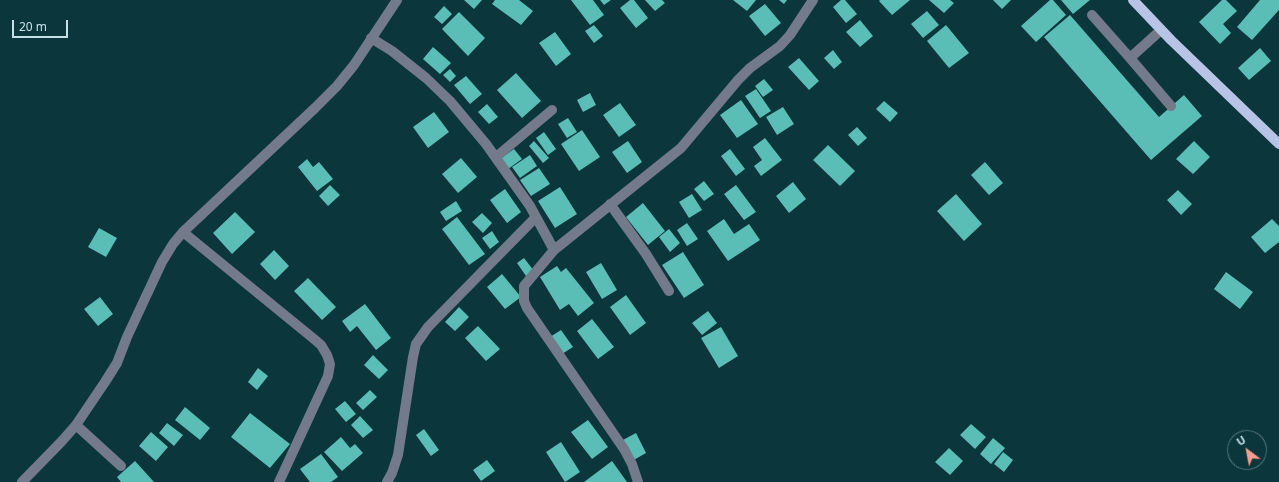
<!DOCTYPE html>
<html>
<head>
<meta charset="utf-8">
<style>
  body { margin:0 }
  #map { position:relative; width:1279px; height:482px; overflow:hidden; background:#0b363c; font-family:"Noto Sans",sans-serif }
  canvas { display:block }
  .north { position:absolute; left:1227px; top:430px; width:40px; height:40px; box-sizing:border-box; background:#0b363c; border:1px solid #567a80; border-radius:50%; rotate:328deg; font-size:11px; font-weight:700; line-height:16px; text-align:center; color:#c6e1e5 }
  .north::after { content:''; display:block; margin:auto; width:14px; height:18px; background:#f59d8f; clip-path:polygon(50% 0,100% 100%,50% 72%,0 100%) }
  .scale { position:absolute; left:12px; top:20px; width:56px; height:18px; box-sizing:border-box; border:2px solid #c6e1e5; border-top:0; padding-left:5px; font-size:12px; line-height:14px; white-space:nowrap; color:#c6e1e5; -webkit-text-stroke:3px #0b363c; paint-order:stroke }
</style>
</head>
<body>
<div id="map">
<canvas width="1279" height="482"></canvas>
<div class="north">U</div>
<div class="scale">20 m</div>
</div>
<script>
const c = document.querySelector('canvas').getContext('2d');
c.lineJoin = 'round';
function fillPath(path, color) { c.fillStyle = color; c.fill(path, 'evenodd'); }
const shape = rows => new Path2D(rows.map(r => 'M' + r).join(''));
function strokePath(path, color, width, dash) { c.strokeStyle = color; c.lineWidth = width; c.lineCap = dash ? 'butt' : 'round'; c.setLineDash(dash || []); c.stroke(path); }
const building = shape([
  [464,0,482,0,474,9],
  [495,0,519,0,533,11,521,25,492,4],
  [571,0,593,0,604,15,590,25],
  [600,0,611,0,604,5],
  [630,0,634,0,648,18,636,28,620,8],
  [645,0,662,0,665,3,655,11],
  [733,0,756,0,747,11],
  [779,0,787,0,784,4],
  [841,0,845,0,857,14,846,23,833,7],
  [880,0,910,0,892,15,879,1],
  [929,0,950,0,954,3,944,13],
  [993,0,1011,0,1002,9],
  [1050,0,1053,0,1066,15,1036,42,1021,26],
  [1061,0,1090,0,1073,14],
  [1222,0,1226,0,1237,11,1223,24,1231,33,1220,44,1199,22],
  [1260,0,1279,0,1279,10,1252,40,1237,27],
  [765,4,781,23,765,36,749,16],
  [444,6,452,14,442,24,434,17],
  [927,11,939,25,923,38,911,24],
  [459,12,485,38,468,56,442,29],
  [1070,15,1159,117,1184,95,1202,116,1151,160,1044,37],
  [860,20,873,36,860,47,846,32],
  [594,25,603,36,594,43,585,31],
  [946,25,969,53,949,68,927,41],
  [555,32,571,54,556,66,539,43],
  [433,47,451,63,440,74,423,59],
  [1260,48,1271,61,1249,80,1238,68],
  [833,50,842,62,834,69,824,58],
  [799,58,819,81,809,90,788,67],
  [450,69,456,76,450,82,443,75],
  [516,73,541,101,522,118,497,90],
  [466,76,482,94,470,104,454,85],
  [764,79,773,90,763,97,755,86],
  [756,89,771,111,760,118,745,96],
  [590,93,596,105,583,112,577,100],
  [741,100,758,124,737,138,720,115],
  [884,101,898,113,890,122,876,109],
  [620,103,636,125,619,137,603,115],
  [487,104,498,117,489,124,478,112],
  [783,107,794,124,777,135,766,117],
  [434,112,449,132,428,148,413,127],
  [568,118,577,132,567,138,558,124],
  [857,127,867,138,858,146,848,135],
  [582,130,600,157,579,171,561,144],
  [544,132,556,149,548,155,536,138],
  [765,138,782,160,761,176,754,166,762,160,753,147],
  [534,141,549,158,543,163,529,146],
  [628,141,642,162,627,173,612,152],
  [1194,141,1210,157,1193,174,1176,159],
  [828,145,855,171,840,186,813,160],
  [514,149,522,159,508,169,500,159],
  [730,149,745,169,736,176,721,156],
  [530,155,537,166,520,178,512,167],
  [461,158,477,177,458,193,442,174],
  [307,159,313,167,319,162,333,179,317,191,298,167],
  [985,162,1003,183,989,195,971,175],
  [539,168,550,184,531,196,520,180],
  [704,181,714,194,704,201,694,189],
  [793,182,806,199,789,213,776,196],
  [330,185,340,195,328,206,319,196],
  [736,185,756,212,744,220,724,194],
  [560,187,577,214,555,228,538,201],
  [505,189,521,212,507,223,490,200],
  [1178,190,1192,204,1181,215,1167,200],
  [692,194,702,210,689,218,679,202],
  [956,194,982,224,964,241,937,211],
  [456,201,462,211,446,221,440,212],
  [643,203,665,231,648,245,626,217],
  [235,212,255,232,232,254,213,233],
  [482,213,492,223,483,233,472,222],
  [457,217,485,254,469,265,442,229],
  [724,219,734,234,749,224,760,240,728,261,707,231],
  [1272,219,1279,226,1279,242,1265,253,1251,237],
  [687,223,698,239,687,246,677,230],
  [99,228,117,238,106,257,88,247],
  [669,229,680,243,670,252,659,237],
  [492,231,499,242,490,249,482,238],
  [274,250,289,266,275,280,260,264],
  [683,252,704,285,684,298,662,265],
  [524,258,534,271,526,276,517,263],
  [601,263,617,290,602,299,586,272],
  [557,266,561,272,566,268,594,303,578,316,569,304,560,310,540,277],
  [1226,272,1253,292,1240,309,1214,289],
  [502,274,521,297,505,309,487,287],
  [308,278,336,307,322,320,294,291],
  [626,295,646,323,630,335,610,307],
  [100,297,113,314,98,326,84,309],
  [365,304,391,338,376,350,357,326,350,332,342,321],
  [459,307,469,317,455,331,445,322],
  [708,311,717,323,702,335,692,323],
  [592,319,614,347,598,359,577,331],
  [478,326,500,349,486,361,465,338],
  [721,327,738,356,719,368,701,338],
  [561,330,573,347,562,354,550,337],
  [373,355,388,370,379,379,364,365],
  [258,368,268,376,257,390,248,382],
  [370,390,377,397,363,410,356,403],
  [345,401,356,414,346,422,335,409],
  [185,407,210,428,200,440,175,420],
  [250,413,290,444,270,468,231,437],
  [360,416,373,430,363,438,351,425],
  [588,420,608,447,592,459,571,432],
  [167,423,183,435,174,446,159,433],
  [971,424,986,437,975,449,960,435],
  [424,429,439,450,431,456,416,435],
  [151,432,168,447,156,461,139,446],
  [636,433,646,453,632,461,621,441],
  [341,437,350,448,355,444,363,453,342,471,324,452],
  [993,438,1005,448,991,464,980,454],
  [561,442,580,472,565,482,546,452],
  [949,448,963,461,950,475,935,462],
  [1003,452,1013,460,1004,472,994,464],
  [321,454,338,477,331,482,310,482,300,469],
  [487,460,495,471,481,481,473,470],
  [135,461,154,482,121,482,117,477],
  [612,461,627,482,584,482]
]);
const minor = shape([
  [1092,15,1130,58,1161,30],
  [371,38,392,51,426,78,450,101,486,144,530,206,554,250,524,286,524,301,527,308,624,449,632,464,638,482],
  [1130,58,1171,106],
  [496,157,552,110],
  [610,204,646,254,669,291],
  [183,232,314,339,321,345,327,355,330,364,328,376,279,482],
  [554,250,681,148,738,80,750,68,780,46,790,35,813,0],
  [76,425,121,466],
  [22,482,62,441,76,425,105,382,117,363,127,337,162,262,173,244,183,232,315,108,337,86,354,65,397,0],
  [387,482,392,473,398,455,413,357,416,344,428,327,536,217]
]);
const major = shape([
  [1133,0,1171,40,1279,144]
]);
fillPath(building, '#5abdb6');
strokePath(minor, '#737a8a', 10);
strokePath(major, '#b7c4e5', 10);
</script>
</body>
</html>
